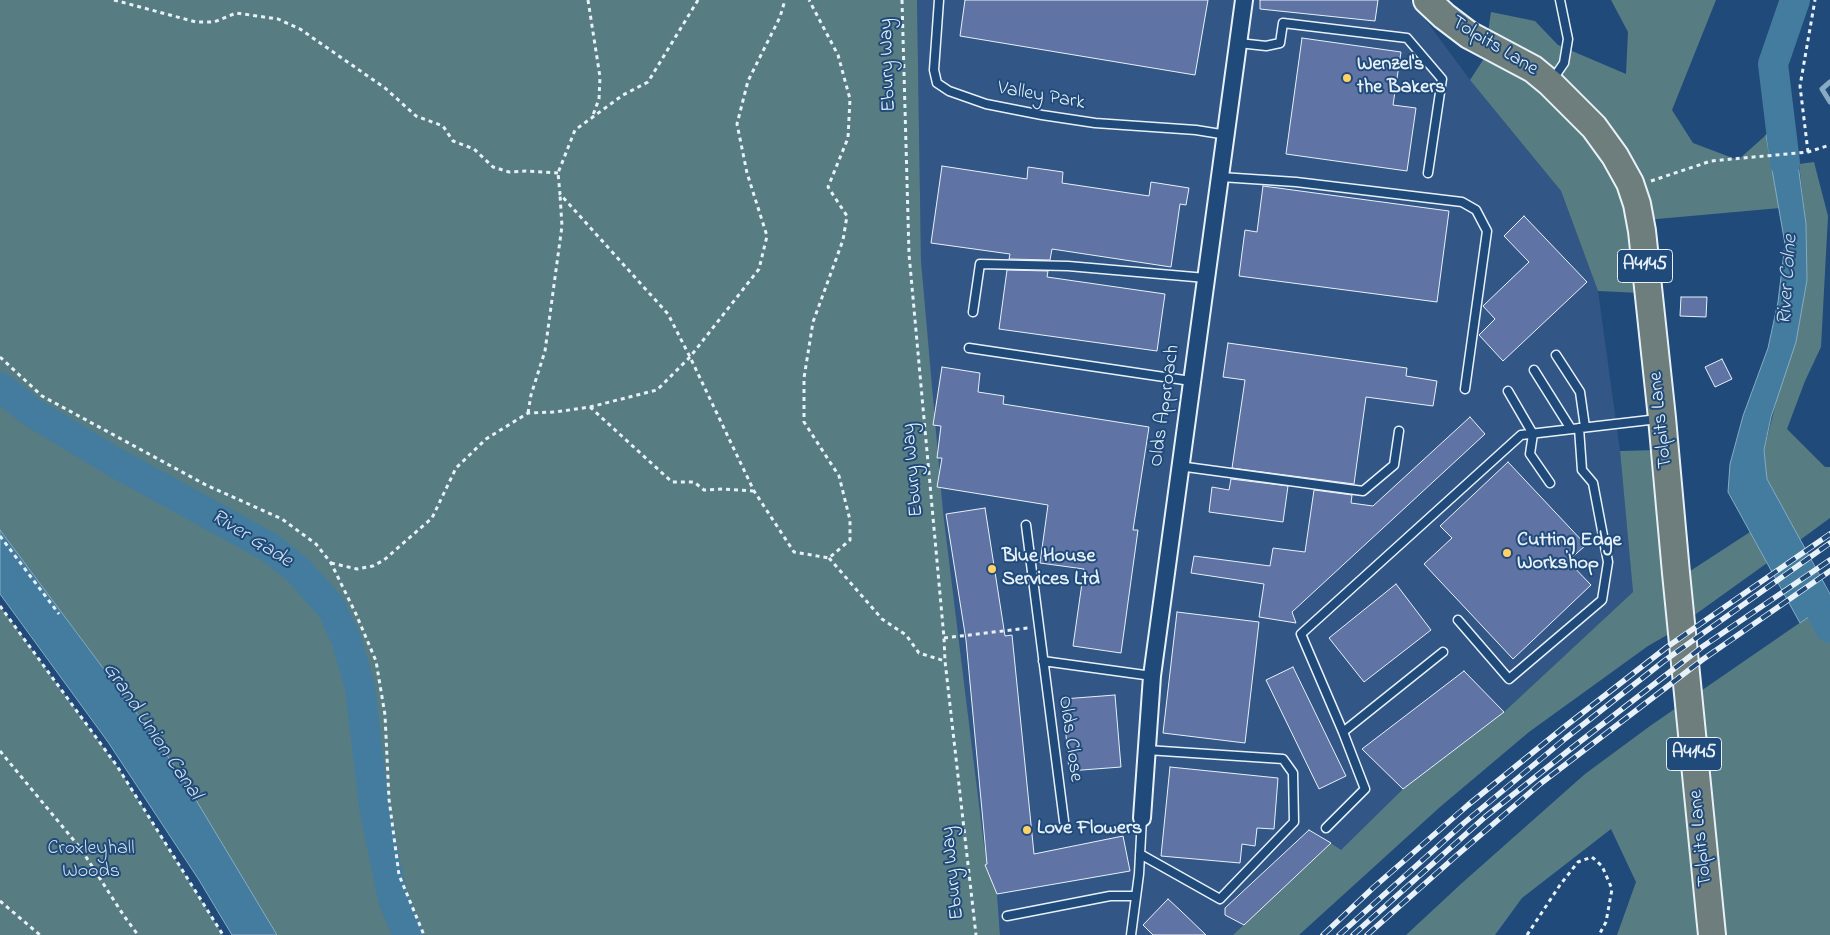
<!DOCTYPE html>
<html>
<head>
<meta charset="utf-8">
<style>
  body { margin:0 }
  canvas { display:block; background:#1f4a7a }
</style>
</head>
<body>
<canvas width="1830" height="935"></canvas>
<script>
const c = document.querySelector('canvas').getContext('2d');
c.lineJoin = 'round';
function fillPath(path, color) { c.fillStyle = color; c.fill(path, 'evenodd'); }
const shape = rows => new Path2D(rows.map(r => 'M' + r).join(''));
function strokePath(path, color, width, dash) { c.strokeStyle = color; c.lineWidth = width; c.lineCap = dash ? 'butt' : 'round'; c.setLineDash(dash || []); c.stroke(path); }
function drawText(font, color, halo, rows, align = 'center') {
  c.font = font + ' "Indie Flower",sans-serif'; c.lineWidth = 4; c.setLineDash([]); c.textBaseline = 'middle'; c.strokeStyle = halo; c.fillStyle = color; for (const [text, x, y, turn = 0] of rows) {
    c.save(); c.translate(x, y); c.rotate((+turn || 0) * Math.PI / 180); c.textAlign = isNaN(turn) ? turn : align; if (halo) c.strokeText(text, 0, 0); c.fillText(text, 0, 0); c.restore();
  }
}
const built = shape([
  [917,0,1411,0,1470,80,1561,191,1598,291,1620,451,1633,592,1504,712,1403,789,1341,851,1332,843,1233,935,1000,935,997,894,985,865,937,487,921,261]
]);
const green = shape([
  [0,0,917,0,921,261,943,512,984,846,997,894,1000,935,276,935,159,743,0,530],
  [1611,0,1716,0,1672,110,1693,143,1738,160,1766,135,1780,208,1646,220,1625,149,1581,95,1547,65,1488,33,1491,12,1535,21,1558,45,1626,74,1628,32],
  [1485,57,1523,73,1597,146,1621,187,1641,293,1598,291,1561,191,1470,80],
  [1814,162,1828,216,1821,347,1805,381,1787,429,1825,467,1830,467,1830,518,1800,540,1767,479,1764,450,1807,280,1806,224,1799,164],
  [1658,450,1674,631,1648,646,1529,732,1440,807,1299,935,1233,935,1331,843,1341,850,1403,789,1504,712,1633,592,1620,451],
  [1750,532,1767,563,1689,619,1684,575],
  [1830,602,1830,935,1617,935,1636,882,1611,829,1522,898,1495,935,1406,935,1462,883,1585,774,1650,726],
  [0,606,117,766,223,935,0,935]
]);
const water = shape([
  [1791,112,1806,224,1807,280,1796,342,1771,417,1764,450,1767,479,1830,594,1830,602,1800,623,1728,492,1730,464,1743,416,1768,348,1778,302,1785,244,1766,135,1791,112],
  [0,530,159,743,193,795,277,935,232,935,199,880,108,742,0,594,0,530]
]);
const stream = shape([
  [1830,82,1822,89,1830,102]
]);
const river = shape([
  [1785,163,1773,64,1795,0],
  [0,387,33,413,118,464,269,547,298,570,331,607,346,639,360,687,374,807,393,899,408,935],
  [1813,595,1830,628]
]);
const building = shape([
  [965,0,1208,0,1195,75,960,36,965,0],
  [1260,0,1378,0,1375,21,1260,9,1260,0],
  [1302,38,1401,52,1393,105,1416,108,1407,171,1286,154,1302,38],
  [942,166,1027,179,1028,167,1063,172,1062,183,1149,196,1151,182,1189,188,1186,205,1180,204,1171,267,1052,249,1050,260,1009,259,1010,254,931,243,942,166],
  [1263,186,1449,211,1437,302,1239,276,1245,230,1257,232,1263,186],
  [1524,216,1587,282,1503,361,1479,335,1495,319,1483,306,1529,262,1504,236,1524,216],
  [1007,270,1048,271,1047,277,1165,294,1157,351,999,329,1007,270],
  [1681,297,1707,297,1706,317,1680,316,1681,297],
  [1228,343,1407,368,1406,376,1437,381,1433,406,1366,397,1354,484,1232,468,1245,380,1223,377,1228,343],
  [1722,359,1732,379,1715,387,1705,367,1722,359],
  [942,367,980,373,978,392,1004,396,1003,404,1149,427,1133,530,1138,530,1121,653,1073,646,1084,569,1040,563,1048,505,937,487,942,458,937,458,941,426,933,425,942,367],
  [1470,417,1485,434,1292,612,1296,623,1259,617,1264,584,1191,573,1194,556,1270,566,1273,548,1305,552,1314,490,1352,495,1351,503,1373,506,1470,417],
  [1508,462,1586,545,1568,561,1591,585,1513,659,1424,564,1452,538,1440,526,1508,462],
  [1231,479,1288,486,1283,522,1209,512,1212,487,1229,490,1231,479],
  [985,508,1005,636,1012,635,1034,854,1123,836,1130,871,997,894,985,865,987,864,966,640,946,514,985,508],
  [1396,584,1431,630,1364,682,1329,638,1396,584],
  [1177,612,1259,622,1245,743,1163,733,1177,612],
  [1293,667,1346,776,1319,789,1266,680,1293,667],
  [1464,671,1504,712,1403,789,1362,749,1464,671],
  [1115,695,1121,767,1069,771,1063,699,1115,695],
  [1170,767,1278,778,1274,829,1257,828,1255,846,1242,844,1240,863,1161,856,1170,767],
  [1309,830,1331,843,1244,925,1225,915,1225,908,1309,830],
  [1168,899,1181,911,1206,935,1153,935,1143,925,1168,899]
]);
const path = shape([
  [114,0,196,22,214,22,236,13,278,19,300,29,385,88,416,116,443,126,453,141,474,149,493,167,509,172,526,171,558,173],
  [588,0,600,77,599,99,593,115],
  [698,0,648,82,623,95,575,130,558,173,560,194,668,314,690,357,754,491,794,552,829,558,850,540,850,520,839,476,804,422,804,378,813,322,843,240,847,216,828,187,848,138,850,99,838,55,809,0],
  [902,0,909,254,944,638,945,661,976,935],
  [1808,152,1800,86,1815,0],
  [1651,181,1711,161,1808,152,1830,145],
  [0,357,42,396,206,485,282,519,316,544,331,563,356,614,376,661,385,715,389,799,399,875,424,935],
  [590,407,672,482,694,482,704,490,724,489,753,491],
  [528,413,531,395,545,351,562,226,560,195],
  [0,536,59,614],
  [829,558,882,619,906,635,919,653,945,661],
  [331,563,357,569,373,566,384,560,432,518,456,468,486,439,528,413,555,412,590,407,657,390,690,357,759,269,767,236,747,173,737,124,748,81,780,17,785,0],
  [0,606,117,766,223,935],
  [944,638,1028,628],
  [0,751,81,849,124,916,138,935],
  [0,901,40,935],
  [1527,935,1560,885,1578,862,1592,857,1602,866,1612,889,1606,922,1599,935]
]);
const lane = shape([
  [939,0,934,70,937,83,949,91,986,104,1042,115,1095,123,1196,130,1227,135],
  [1239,43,1266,46,1280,43,1283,23,1407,38,1442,79,1428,173],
  [1553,79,1564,63,1568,39,1560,0],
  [1221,177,1296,182,1462,202,1476,210,1487,231,1465,389],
  [973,312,980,264,1068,266,1206,278],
  [969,348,1191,381],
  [1556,355,1580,392,1585,427],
  [1534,370,1571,429],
  [1508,391,1533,434,1530,454,1550,483],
  [1179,466,1363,491,1394,465,1399,431],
  [1026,525,1064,821],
  [1458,620,1509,679,1602,600,1608,562,1593,483,1582,470,1579,428],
  [1443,652,1343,732,1301,634,1521,435,1658,419],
  [1043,661,1152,676],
  [1326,828,1365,789,1343,732],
  [1140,854,1220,899,1294,822,1293,773,1283,759,1147,750],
  [1007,916,1110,896,1136,896],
  [1131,935,1139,874,1142,818]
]);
const street = shape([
  [1142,818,1152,676,1244,0]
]);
const primary = shape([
  [1427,0,1444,16,1469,35,1533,69,1550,83,1594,127,1615,156,1630,183,1637,204,1642,231,1662,418,1676,573,1712,935]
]);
const rail = shape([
  [1323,935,1374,887,1468,805,1563,728,1667,647,1830,534],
  [1339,935,1464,823,1566,738,1664,661,1830,543],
  [1353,935,1485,817,1573,747,1702,647,1830,560],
  [1367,935,1456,856,1540,784,1702,660,1830,571]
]);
const markers = [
  [1347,78,5,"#ffd166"],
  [1507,553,5,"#ffd166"],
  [992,569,5,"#ffd166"],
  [1027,830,5,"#ffd166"]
];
const shields = [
  [1645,266,55],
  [1694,754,55]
];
const shieldNames = [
  ["A4145",1645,266],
  ["A4145",1694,754]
];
const streetNames = [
  ["Tolpits Lane",1494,47,31],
  ["Ebury Way",889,65,-92],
  ["Valley Park",1041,97,10],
  ["Olds Approach",1166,406,-82],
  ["Tolpits Lane",1662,420,-96],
  ["Ebury Way",914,470,-95],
  ["Olds Close",1069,739,82],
  ["Tolpits Lane",1702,838,-96],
  ["Ebury Way",954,873,-96]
];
const poiNames = [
  ["Wenzel's",1357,66],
  ["the Bakers",1357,89],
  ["Cutting Edge",1517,542],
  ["Workshop",1517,565],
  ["Blue House",1002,558],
  ["Services Ltd",1002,581],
  ["Love Flowers",1037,830]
];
const parkNames = [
  ["Croxleyhall",91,850],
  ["Woods",91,873]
];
const waterNames = [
  ["River Colne",1789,280,-86],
  ["River Gade",251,540,32],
  ["Grand Union Canal",151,732,56]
];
fillPath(built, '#325787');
fillPath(green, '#577c82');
fillPath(water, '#447c9f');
strokePath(water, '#86abc3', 1);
strokePath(stream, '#86abc3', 5);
strokePath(river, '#447c9f', 30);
fillPath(building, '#5f74a4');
strokePath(building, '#e8f1f8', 1);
strokePath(lane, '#e8f1f8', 11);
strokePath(street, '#e8f1f8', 20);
strokePath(primary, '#e8f1f8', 30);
strokePath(path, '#e8f1f8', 3, [4, 4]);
strokePath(lane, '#1f4a7a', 8);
strokePath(street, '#1f4a7a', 16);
strokePath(primary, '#6d7e7c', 26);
strokePath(rail, '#e8f1f8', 5.5);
strokePath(rail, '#1f4a7a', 4, [11]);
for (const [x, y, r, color] of markers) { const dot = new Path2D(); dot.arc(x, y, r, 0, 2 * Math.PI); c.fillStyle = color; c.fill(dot); strokePath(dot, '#1f4a7a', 2); }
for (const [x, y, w] of shields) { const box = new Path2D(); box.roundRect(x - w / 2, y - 16.5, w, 33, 4); c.fillStyle = '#1f4a7a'; c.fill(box); strokePath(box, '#e8f1f8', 1); }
drawText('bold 19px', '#e8f1f8', null, shieldNames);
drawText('20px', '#e8f1f8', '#1f4a7a', streetNames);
drawText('bold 20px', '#e8f1f8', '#1f4a7a', poiNames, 'left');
drawText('20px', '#d2dfe6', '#1f4a7a', parkNames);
drawText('italic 21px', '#cfdfeb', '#1f4a7a', waterNames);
</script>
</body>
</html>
